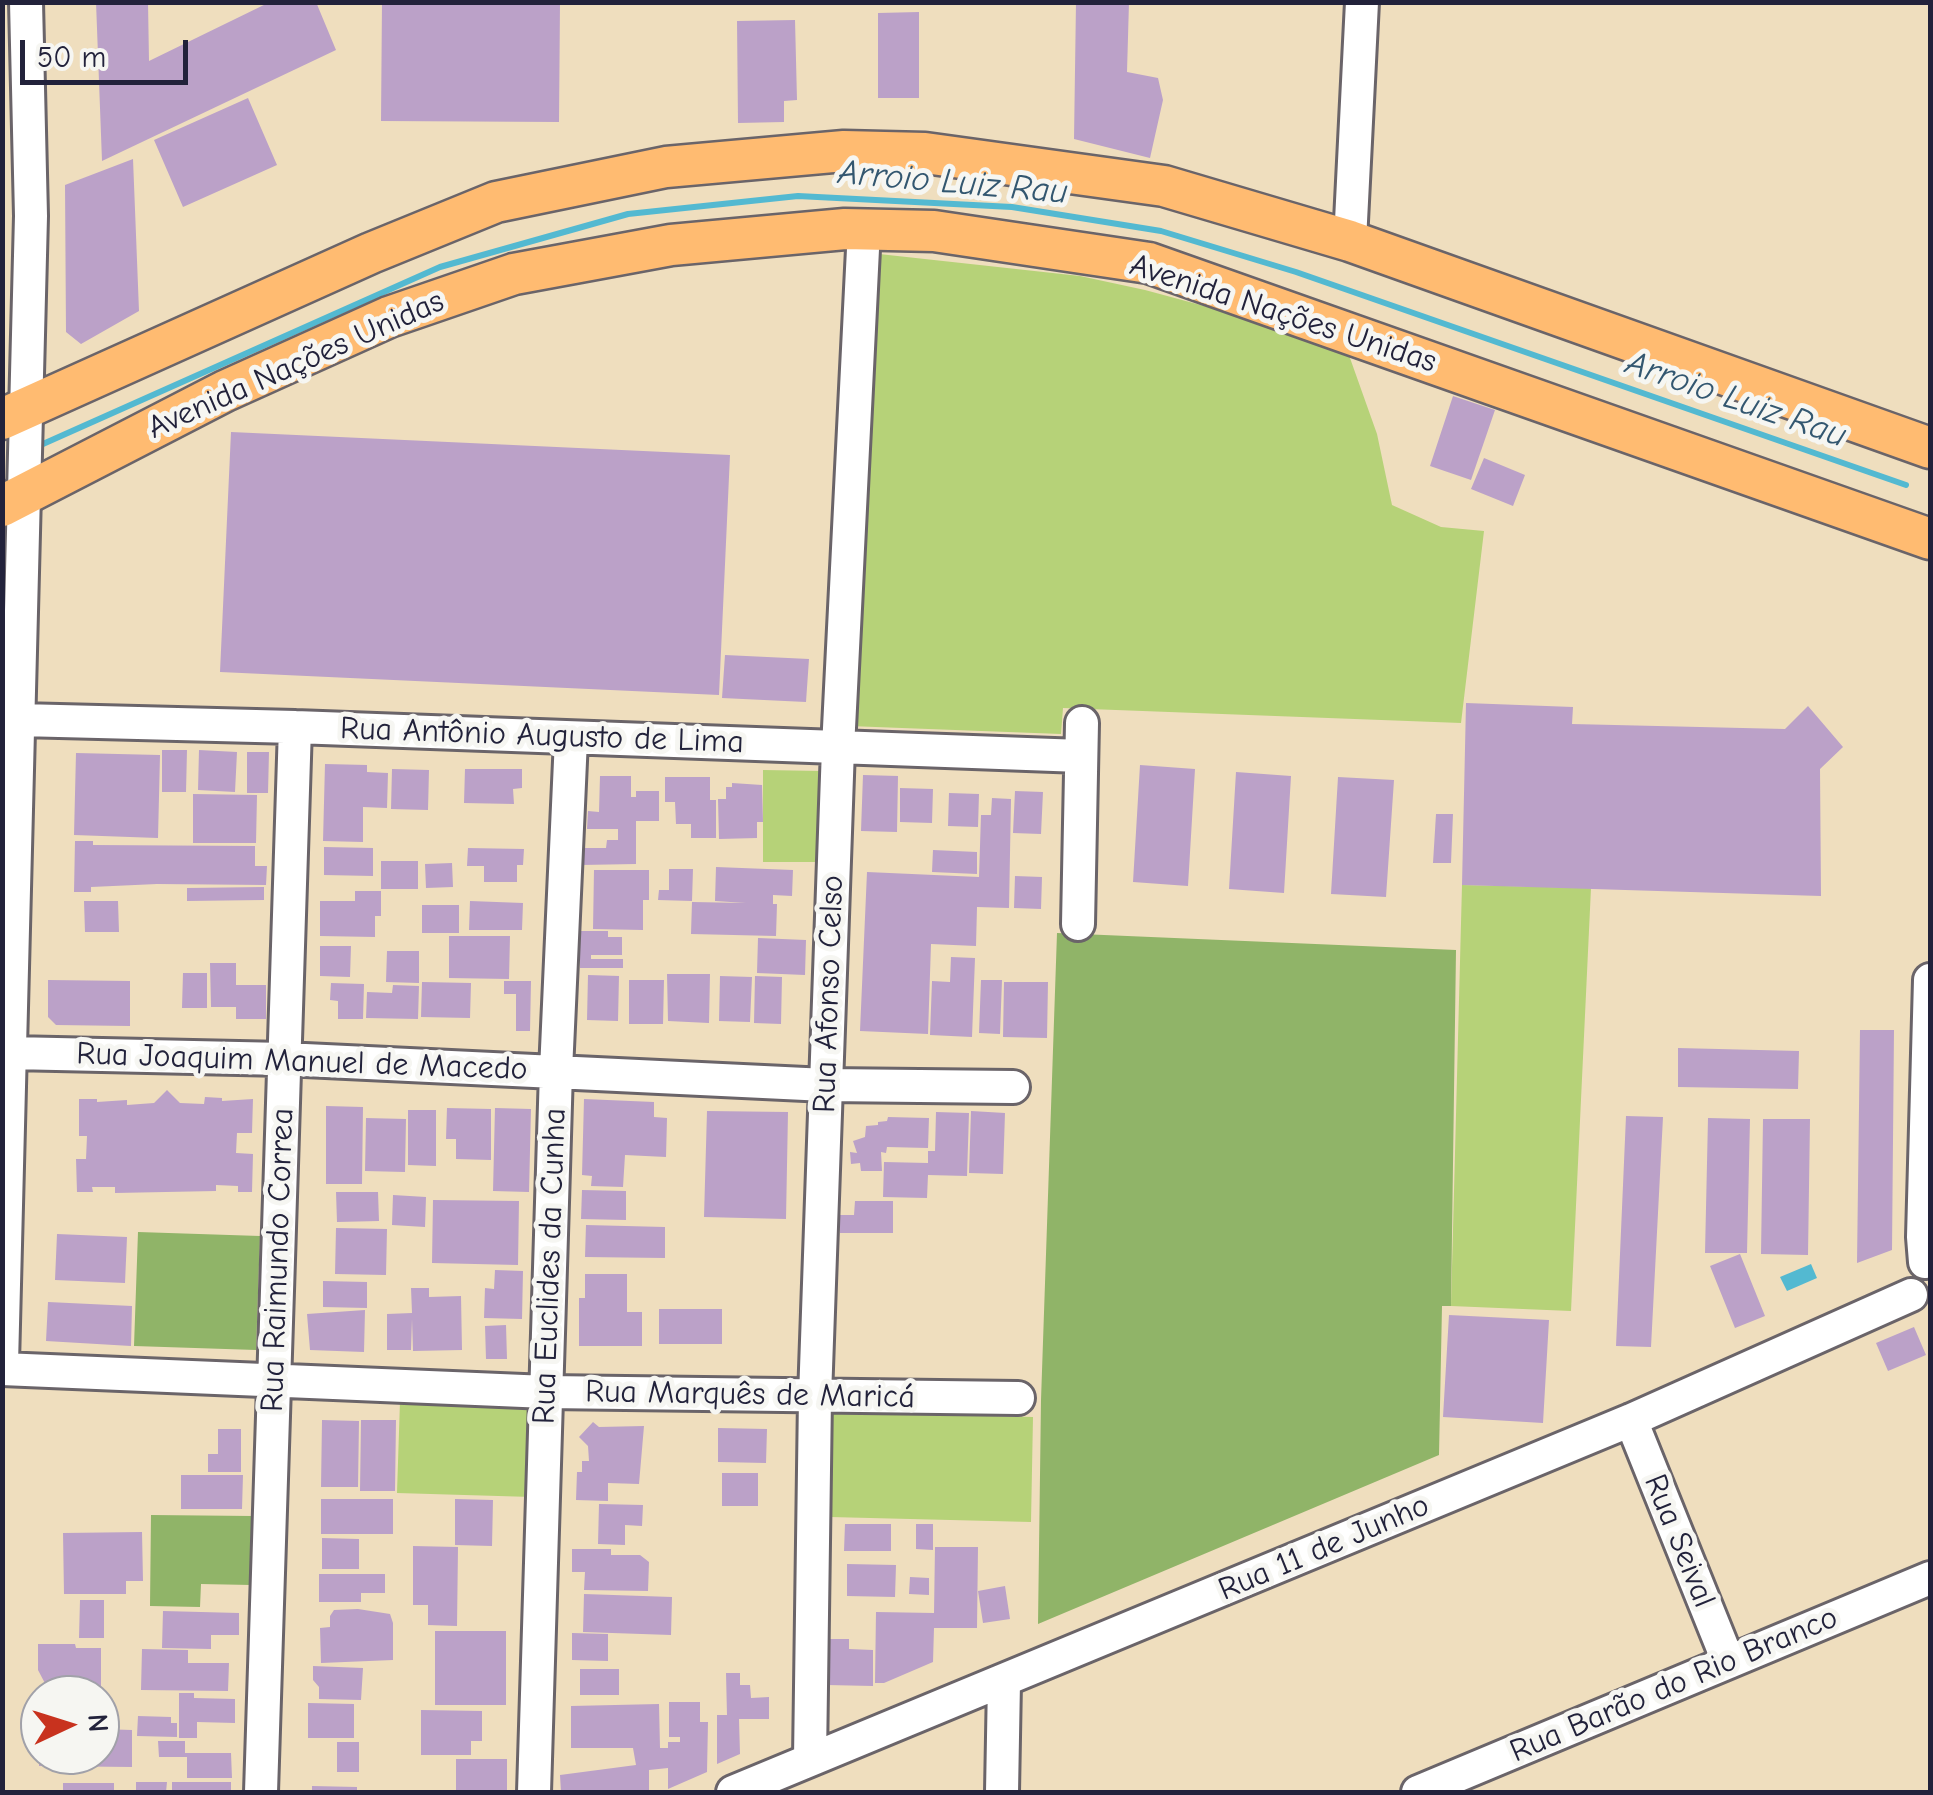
<!DOCTYPE html>
<html>
<head>
<meta charset="utf-8">
<style>
  body { margin:0 }
  #map { position:relative; width:1933px; height:1795px; overflow:hidden; background:#efdebe; font-family:"Comic Neue",sans-serif }
  canvas { display:block }
  .frame { position:absolute; inset:0; border:5px solid #22223b; pointer-events:none }
  .north { position:absolute; left:20px; top:1675px; width:100px; height:100px; box-sizing:border-box; background:#f6f6f2; border:2px solid #a1a1a9; border-radius:50%; rotate:86deg; font-size:28px; font-weight:700; line-height:40px; text-align:center; color:#22223b }
  .north::after { content:''; display:block; margin:auto; width:35px; height:45px; background:#c8321e; clip-path:polygon(50% 0,100% 100%,50% 72%,0 100%) }
  .scale { position:absolute; left:20px; top:40px; width:168px; height:45px; box-sizing:border-box; border:5px solid #22223b; border-top:0; padding-left:12px; font-size:30px; line-height:35px; white-space:nowrap; color:#22223b; -webkit-text-stroke:8px #f6f6f2; paint-order:stroke }
</style>
</head>
<body>
<div id="map">
<canvas width="1933" height="1795"></canvas>
<div class="frame"></div>
<div class="north">N</div>
<div class="scale">50 m</div>
</div>
<script>
const c = document.querySelector('canvas').getContext('2d');
c.lineJoin = 'round';
function fillPath(path, color) { c.fillStyle = color; c.fill(path, 'evenodd'); }
const shape = rows => new Path2D(rows.map(r => 'M' + r).join(''));
function strokePath(path, color, width, dash) { c.strokeStyle = color; c.lineWidth = width; c.lineCap = dash ? 'butt' : 'round'; c.setLineDash(dash || []); c.stroke(path); }
function drawText(font, color, halo, rows, align = 'center') {
  c.font = font + ' "Comic Neue",sans-serif'; c.lineWidth = 10; c.setLineDash([]); c.textBaseline = 'middle'; c.strokeStyle = halo; c.fillStyle = color; for (const [text, x, y, turn = 0] of rows) {
    c.save(); c.translate(x, y); c.rotate((+turn || 0) * Math.PI / 180); c.textAlign = isNaN(turn) ? turn : align; if (halo) c.strokeText(text, 0, 0); c.fillText(text, 0, 0); c.restore();
  }
}
const green = shape([
  [870,253,1080,276,1145,290,1345,344,1377,434,1392,505,1441,527,1484,531,1461,723,1063,708,1061,734,849,726],
  [6,520,7,703,3,704,2,522],
  [763,770,821,771,821,862,763,862],
  [1462,885,1591,888,1571,1311,1451,1306],
  [400,1401,534,1405,532,1497,397,1493],
  [832,1412,1033,1417,1031,1522,830,1517]
]);
const forest = shape([
  [1057,933,1456,950,1451,1306,1442,1306,1439,1455,1038,1624,1041,1400],
  [138,1232,260,1236,256,1350,134,1346],
  [151,1515,252,1516,251,1585,201,1584,200,1607,150,1606]
]);
const water = shape([
  [1811,1264,1817,1278,1787,1291,1780,1277]
]);
const stream = shape([
  [34,448,440,267,628,214,798,196,1012,207,1161,231,1296,272,1906,485]
]);
const building = shape([
  [96,2,148,2,149,61,270,2,316,2,336,50,102,161],
  [382,2,560,2,559,122,381,121],
  [1076,2,1129,2,1127,72,1158,78,1163,100,1150,158,1074,139],
  [919,12,919,98,878,98,878,13],
  [795,20,797,100,784,101,784,122,738,123,737,21],
  [248,98,277,165,183,207,154,140],
  [133,159,139,311,81,344,66,332,65,185],
  [1453,396,1495,410,1471,480,1430,466],
  [231,432,730,455,719,695,220,672],
  [1484,458,1525,475,1513,506,1471,489],
  [725,655,809,659,806,702,722,698],
  [1466,703,1573,707,1572,724,1785,729,1808,706,1843,747,1820,769,1821,896,1462,885],
  [162,750,187,750,186,792,162,792],
  [199,750,237,752,235,792,198,790],
  [247,752,269,752,268,793,247,793],
  [76,753,160,755,158,838,74,835],
  [325,764,367,765,367,772,388,773,387,808,363,807,363,842,323,841],
  [1140,765,1195,769,1188,886,1133,882],
  [392,769,429,770,428,810,391,809],
  [465,769,522,769,522,788,513,789,514,804,464,803],
  [1236,772,1291,776,1284,893,1229,889],
  [863,775,898,776,897,832,861,831],
  [600,776,631,776,631,797,636,797,636,791,659,791,659,821,636,821,636,864,581,865,580,848,606,848,607,840,618,840,618,829,587,829,588,811,599,812],
  [665,777,710,777,710,800,716,800,716,838,691,838,691,824,676,824,675,802,665,802],
  [1338,777,1394,780,1386,897,1331,894],
  [732,783,762,785,763,822,757,822,757,838,719,839,718,799,726,799,726,787,732,787],
  [900,788,933,789,932,823,900,822],
  [1015,791,1043,792,1041,834,1013,833],
  [949,793,979,794,978,827,948,826],
  [193,794,257,795,256,843,193,843],
  [992,798,1011,799,1009,908,977,907,976,946,931,944,928,1034,860,1031,867,872,979,877,981,815,991,815],
  [1436,814,1453,814,1451,863,1433,863],
  [75,841,93,841,93,845,255,846,255,866,267,866,266,885,157,884,91,887,91,892,74,892],
  [324,847,373,848,373,876,324,875],
  [468,848,524,849,523,865,517,865,517,882,484,882,484,866,467,866],
  [933,850,977,852,977,874,932,872],
  [381,861,418,861,418,889,381,889],
  [452,863,453,887,426,888,425,864],
  [716,867,793,870,792,896,773,895,773,904,777,904,776,936,691,934,692,902,746,903,715,901],
  [669,869,693,869,692,901,658,900,659,890,669,890],
  [594,870,649,870,649,900,643,900,643,930,593,929],
  [1015,876,1042,877,1041,909,1014,908],
  [264,887,264,900,187,901,187,888],
  [355,891,381,891,381,916,375,916,375,937,320,936,320,901,355,901],
  [84,901,118,901,119,932,85,932],
  [470,901,523,903,522,930,469,930],
  [422,905,459,905,459,933,422,933],
  [580,931,608,931,608,937,622,937,622,955,591,955,591,959,623,959,623,968,580,968],
  [449,936,510,936,509,979,449,978],
  [758,938,806,940,805,975,757,973],
  [320,946,351,946,350,977,320,976],
  [387,951,419,951,419,983,386,982],
  [951,957,975,958,972,1037,930,1035,932,981,950,982],
  [210,963,236,963,236,985,266,985,266,1019,236,1019,236,1007,211,1007],
  [183,973,207,973,207,1008,182,1008],
  [667,974,710,974,709,1023,668,1021],
  [588,975,619,976,618,1021,587,1020],
  [720,976,752,977,750,1022,719,1021],
  [755,976,782,977,781,1024,754,1023],
  [48,980,130,981,130,1026,56,1025,48,1017],
  [629,980,664,980,663,1024,629,1024],
  [981,980,1002,980,1000,1034,979,1033],
  [504,981,531,981,530,1031,516,1031,516,994,504,994],
  [422,982,471,983,470,1018,421,1017],
  [1004,982,1048,982,1047,1038,1003,1037],
  [331,983,364,984,363,1019,338,1019,338,1001,330,1000],
  [393,985,419,986,418,1019,366,1018,367,992,392,993],
  [1860,1030,1894,1030,1892,1250,1857,1263],
  [1678,1048,1799,1051,1798,1089,1678,1087],
  [167,1090,180,1103,204,1104,205,1097,222,1098,222,1101,253,1099,252,1133,237,1133,236,1153,253,1154,252,1192,238,1192,238,1186,216,1185,216,1191,115,1193,115,1187,92,1187,93,1192,77,1192,76,1159,86,1159,87,1136,79,1136,79,1099,97,1099,97,1102,127,1100,127,1105,154,1103],
  [584,1099,654,1102,654,1117,667,1118,666,1157,625,1155,623,1187,591,1186,592,1176,582,1175],
  [326,1106,363,1107,362,1184,326,1184],
  [447,1108,491,1109,491,1160,456,1159,456,1139,446,1139],
  [495,1108,531,1109,529,1192,493,1191],
  [408,1110,436,1110,436,1166,408,1165],
  [707,1111,788,1112,786,1219,704,1217],
  [971,1111,1005,1113,1003,1174,969,1173],
  [936,1112,969,1113,967,1176,928,1175,927,1198,883,1197,884,1162,928,1163,928,1151,935,1151],
  [1626,1116,1663,1117,1651,1347,1616,1346],
  [888,1117,929,1118,928,1148,887,1147,886,1153,881,1152,882,1171,861,1171,860,1163,851,1164,850,1152,857,1153,853,1141,865,1137,866,1126,878,1125,878,1122,887,1121],
  [366,1118,406,1119,405,1172,365,1171],
  [1708,1118,1750,1119,1747,1253,1705,1253],
  [1763,1119,1810,1119,1808,1255,1761,1254],
  [582,1190,626,1191,626,1220,581,1219],
  [336,1192,378,1192,379,1221,337,1222],
  [393,1195,426,1197,425,1227,392,1225],
  [433,1200,519,1201,518,1265,432,1263],
  [855,1201,893,1201,893,1233,840,1233,840,1215,854,1215],
  [586,1225,665,1227,665,1258,585,1257],
  [336,1228,387,1229,386,1275,335,1274],
  [57,1234,127,1237,125,1283,55,1280],
  [1740,1254,1765,1316,1735,1328,1710,1266],
  [495,1270,523,1271,522,1319,484,1318,485,1288,494,1289],
  [585,1274,627,1274,627,1312,642,1312,642,1346,579,1346,579,1298,585,1298],
  [323,1281,367,1282,367,1308,323,1307],
  [411,1288,429,1288,429,1297,461,1296,462,1350,413,1351,412,1319,411,1350,387,1350,387,1314,412,1313],
  [48,1302,132,1306,131,1346,46,1341],
  [659,1309,722,1309,722,1344,659,1344],
  [365,1310,364,1352,310,1350,307,1314],
  [1449,1315,1549,1320,1543,1423,1443,1417],
  [506,1325,507,1359,486,1359,485,1326],
  [1914,1327,1926,1355,1888,1371,1876,1343],
  [322,1420,359,1421,358,1487,321,1487],
  [361,1420,396,1420,395,1491,360,1491],
  [593,1422,599,1427,644,1426,639,1484,608,1483,608,1501,576,1500,577,1472,582,1472,582,1461,589,1461,588,1446,579,1437],
  [718,1428,767,1429,766,1463,718,1462],
  [218,1429,241,1429,241,1472,208,1472,208,1454,218,1454],
  [722,1473,758,1473,758,1506,722,1506],
  [181,1475,243,1475,242,1509,181,1509],
  [321,1499,393,1499,393,1534,321,1534],
  [455,1499,493,1500,492,1546,455,1545],
  [599,1504,643,1505,642,1526,625,1525,625,1545,598,1544],
  [845,1524,891,1524,891,1551,844,1551],
  [916,1524,933,1524,933,1550,916,1549],
  [142,1532,143,1581,126,1581,126,1594,64,1594,63,1533],
  [322,1538,359,1539,359,1569,322,1569],
  [413,1546,458,1547,457,1626,428,1625,428,1605,413,1605],
  [935,1547,978,1547,977,1628,934,1628,933,1662,884,1683,875,1683,876,1612,934,1613],
  [572,1549,611,1549,611,1555,640,1555,649,1562,648,1591,584,1590,585,1572,572,1572],
  [847,1564,896,1565,895,1597,847,1596],
  [319,1574,385,1574,385,1593,361,1593,361,1602,319,1602],
  [910,1577,929,1578,929,1595,909,1594],
  [1005,1586,1010,1619,983,1623,978,1591],
  [584,1594,672,1597,671,1635,583,1632],
  [80,1600,104,1600,104,1638,79,1638],
  [358,1609,390,1614,393,1623,393,1660,321,1663,320,1628,330,1627,330,1616,334,1610],
  [163,1611,239,1613,239,1635,211,1635,211,1649,162,1648],
  [435,1631,506,1631,506,1705,435,1705],
  [572,1633,608,1634,608,1661,572,1660],
  [828,1639,849,1639,849,1649,873,1650,873,1686,827,1685],
  [38,1644,75,1644,76,1648,101,1648,101,1689,48,1689,38,1670],
  [142,1649,188,1650,188,1663,229,1663,228,1691,141,1690],
  [313,1666,363,1668,361,1700,319,1699,319,1687,313,1680],
  [580,1669,619,1669,619,1695,580,1695],
  [726,1673,740,1673,740,1685,750,1685,751,1698,769,1697,769,1719,739,1719,740,1754,717,1764,717,1715,727,1715],
  [179,1693,194,1693,194,1698,235,1699,235,1723,197,1722,197,1738,179,1738],
  [669,1702,700,1702,700,1722,708,1722,707,1772,668,1789,668,1768,649,1770,649,1792,561,1792,560,1775,636,1765,633,1748,571,1748,571,1706,659,1704,660,1748,668,1748,668,1742,680,1742,680,1737,669,1737],
  [308,1703,354,1704,354,1738,308,1738],
  [421,1710,482,1711,482,1741,471,1741,471,1755,421,1755],
  [138,1716,171,1717,171,1723,177,1723,177,1737,137,1736],
  [100,1729,132,1730,132,1767,39,1766,39,1755,100,1755],
  [158,1741,185,1741,185,1753,231,1753,232,1778,187,1778,187,1757,159,1757],
  [337,1742,359,1742,359,1772,337,1772],
  [456,1759,507,1759,507,1792,456,1792],
  [136,1782,167,1782,166,1792,136,1792],
  [172,1782,231,1782,231,1792,172,1792],
  [63,1783,114,1783,114,1792,63,1792],
  [312,1786,357,1787,357,1792,312,1792]
]);
const minor = shape([
  [1350,241,1362,2],
  [2,723,20,720,295,727,1081,756],
  [1078,924,1082,723],
  [11,1053,284,1059,826,1085,1013,1087],
  [1925,1262,1923,1237,1930,980],
  [2,1363,31,216,26,2],
  [2,1369,547,1392,1018,1398],
  [1631,1420,1728,1661],
  [810,1759,815,1397,826,1085,838,748,864,229],
  [261,1792,295,727],
  [534,1792,556,1071,571,739],
  [733,1792,1631,1420,1911,1295],
  [1002,1792,1004,1682],
  [1418,1792,1930,1578]
]);
const major = shape([
  [2,419,371,253,496,202,666,167,844,151,925,153,1164,186,1350,241,1930,448],
  [2,506,225,391,389,317,514,274,671,245,845,229,934,231,1149,263,1930,539]
]);
const streetNames = [
  ["Avenida Nações Unidas",1283,314,18],
  ["Avenida Nações Unidas",296,365,-24],
  ["Rua Antônio Augusto de Lima",542,736,2],
  ["Rua Afonso Celso",829,994,-88],
  ["Rua Joaquim Manuel de Macedo",302,1062,2],
  ["Rua Raimundo Correa",278,1260,-88],
  ["Rua Euclides da Cunha",550,1266,-88],
  ["Rua Marquês de Maricá",750,1395,1],
  ["Rua Seival",1679,1541,68],
  ["Rua 11 de Junho",1324,1548,-23],
  ["Rua Barão do Rio Branco",1674,1685,-23]
];
const waterNames = [
  ["Arroio Luiz Rau",953,183,5],
  ["Arroio Luiz Rau",1736,400,19]
];
fillPath(green, '#b6d278');
fillPath(forest, '#90b468');
fillPath(water, '#53b9d1');
strokePath(stream, '#53b9d1', 6);
fillPath(building, '#bba1c8');
strokePath(minor, '#6a6469', 38);
strokePath(major, '#6a6469', 45);
strokePath(minor, '#fff', 32);
strokePath(major, '#ffbb71', 40);
drawText('32px', '#22223b', '#f6f6f2', streetNames);
drawText('italic 35px', '#335770', '#f6f6f2', waterNames);
</script>
</body>
</html>
